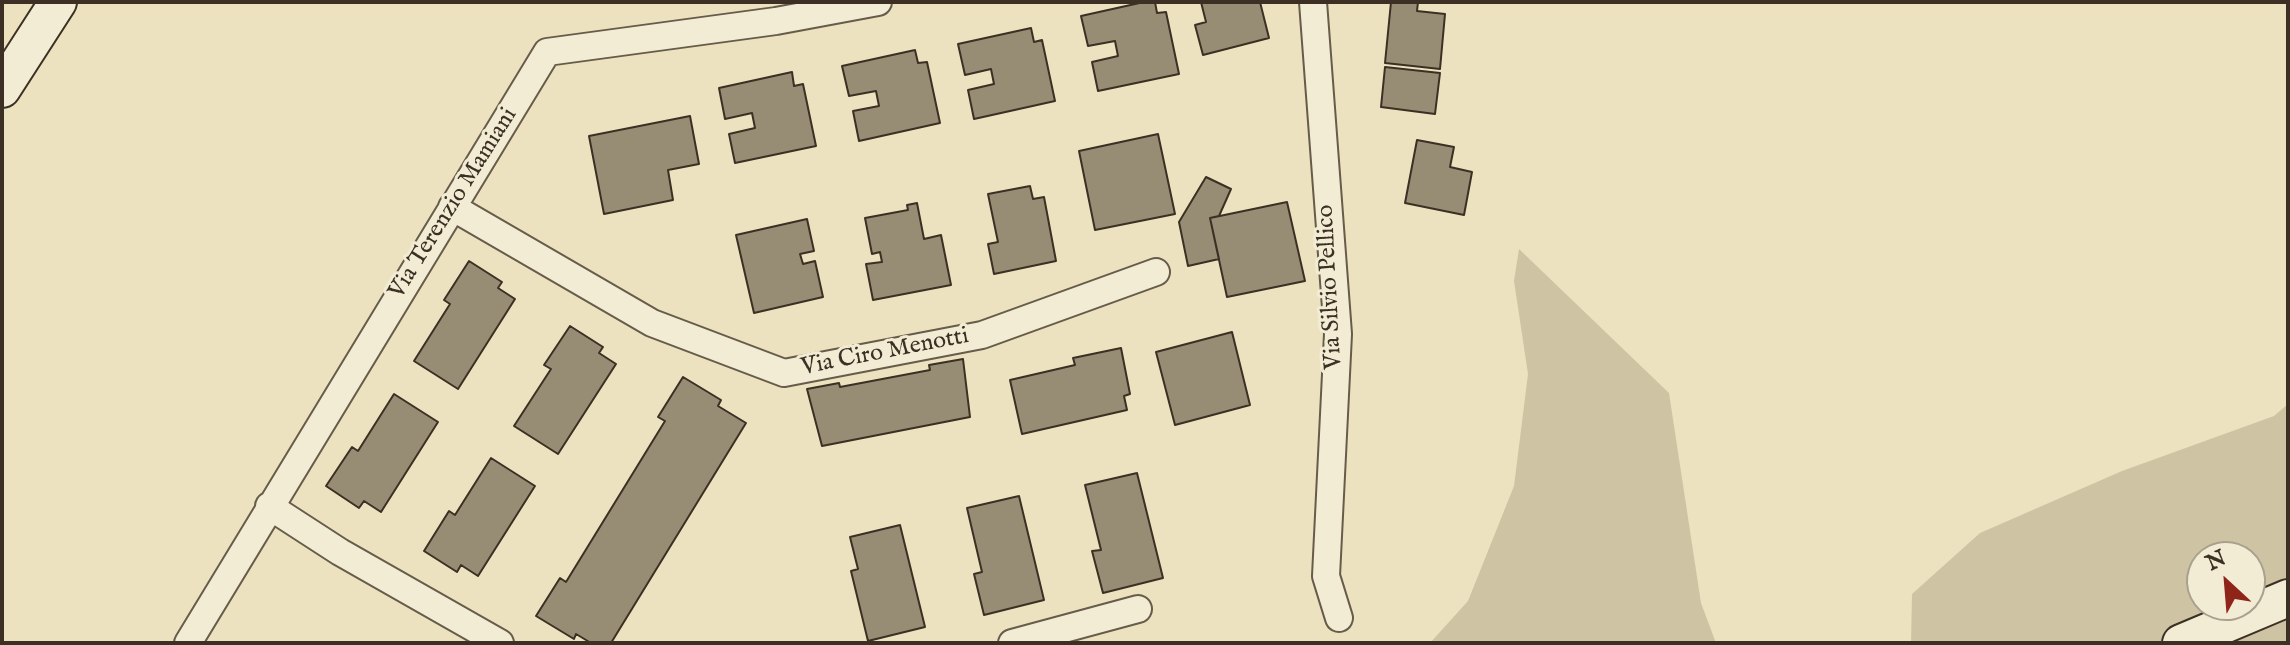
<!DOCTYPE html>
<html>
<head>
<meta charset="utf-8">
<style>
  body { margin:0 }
  #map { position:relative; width:2290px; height:645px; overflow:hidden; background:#ece2bf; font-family:"IM FELL English",serif }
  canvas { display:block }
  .frame { position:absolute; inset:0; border:4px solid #3b3023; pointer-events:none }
  .north { position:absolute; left:2186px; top:541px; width:80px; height:80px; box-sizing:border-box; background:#f3ecd5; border:2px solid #a9a18e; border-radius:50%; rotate:334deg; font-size:22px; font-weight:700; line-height:32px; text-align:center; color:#3b3023 }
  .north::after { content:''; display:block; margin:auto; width:28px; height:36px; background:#8f2418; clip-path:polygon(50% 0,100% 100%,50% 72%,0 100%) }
</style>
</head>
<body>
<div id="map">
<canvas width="2290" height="645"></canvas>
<div class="frame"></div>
<div class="north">N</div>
</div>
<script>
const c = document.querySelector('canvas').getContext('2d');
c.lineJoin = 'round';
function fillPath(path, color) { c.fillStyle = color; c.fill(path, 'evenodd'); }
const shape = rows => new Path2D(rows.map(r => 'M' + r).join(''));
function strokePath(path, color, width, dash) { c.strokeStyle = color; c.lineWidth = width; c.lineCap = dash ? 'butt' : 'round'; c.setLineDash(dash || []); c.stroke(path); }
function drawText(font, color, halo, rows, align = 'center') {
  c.font = font + ' "IM FELL English",serif'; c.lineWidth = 6; c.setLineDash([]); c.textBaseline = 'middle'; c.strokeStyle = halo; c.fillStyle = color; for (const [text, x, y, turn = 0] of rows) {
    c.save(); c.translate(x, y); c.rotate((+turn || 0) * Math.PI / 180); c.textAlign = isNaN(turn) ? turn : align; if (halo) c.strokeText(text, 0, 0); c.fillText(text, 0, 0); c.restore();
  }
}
const green = shape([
  [1519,249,1669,393,1701,603,1716,643,1430,643,1468,601,1514,486,1528,374,1514,281],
  [2288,404,2288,643,1911,643,1912,594,1980,533,2122,471,2274,416],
  [2202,557,2250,557,2250,605,2202,605]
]);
const building = shape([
  [1144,2,1155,2,1157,13,1166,12,1179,74,1098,91,1092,62,1118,56,1115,41,1088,46,1081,16,1144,2],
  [1201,2,1260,2,1269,38,1203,55,1195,25,1206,22,1201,2],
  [1391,2,1418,2,1417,11,1445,14,1440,69,1385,63,1391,2],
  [1031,28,1034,42,1042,40,1055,101,974,119,968,90,994,84,991,69,965,75,958,44,1031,28],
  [915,50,918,63,927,62,940,123,859,141,853,111,879,106,876,91,849,96,842,66,915,50],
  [1385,67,1440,73,1435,114,1381,107,1385,67],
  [792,72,794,86,803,84,816,146,735,163,729,134,755,128,752,113,725,119,719,88,792,72],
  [690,116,699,164,668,170,673,200,604,214,589,136,690,116],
  [1158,134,1175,214,1095,230,1079,151,1158,134],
  [1417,140,1454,147,1450,167,1472,172,1464,215,1405,203,1417,140],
  [1206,177,1231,189,1219,216,1210,218,1219,259,1188,266,1179,222,1206,177],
  [1030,186,1033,199,1044,197,1056,261,994,274,988,244,998,242,988,194,1030,186],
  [1287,202,1305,281,1227,297,1210,218,1287,202],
  [917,203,924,239,941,235,951,285,873,300,866,264,882,262,880,252,872,254,865,218,908,210,907,205,917,203],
  [807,219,814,251,800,254,803,264,815,261,823,297,754,313,736,235,807,219],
  [469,261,502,282,498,288,515,299,458,389,414,361,450,304,444,300,469,261],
  [570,326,603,347,599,353,616,364,558,454,514,426,551,369,544,365,570,326],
  [1232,332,1250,405,1175,425,1156,352,1232,332],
  [1121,348,1130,394,1124,396,1127,410,1022,434,1010,380,1075,365,1073,358,1121,348],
  [963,359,970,417,822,446,807,389,839,383,840,387,930,370,929,365,963,359],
  [683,377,721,400,718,406,746,423,611,643,591,643,576,634,574,639,536,616,560,578,566,582,665,421,658,417,683,377],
  [394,394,438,422,381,512,364,501,359,508,326,486,352,447,358,451,394,394],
  [491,458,535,486,478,576,461,565,457,572,424,551,449,511,455,515,491,458],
  [1137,473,1163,578,1103,593,1092,551,1101,550,1085,485,1137,473],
  [1019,496,1044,600,984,615,974,574,982,572,967,508,1019,496],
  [900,525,925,627,868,641,851,571,858,569,850,537,900,525]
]);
const street = shape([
  [1313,2,1338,334,1326,576,1339,618],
  [452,207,652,323,784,373,982,335,1156,272],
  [269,506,340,552,500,643],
  [188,643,547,52,776,21,878,2],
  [1012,643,1138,609]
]);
const secondary = shape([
  [2,89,58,2],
  [2181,643,2288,598]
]);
const streetNames = [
  ["Via Terenzio Mamiani",454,204,-58],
  ["Via Silvio Pellico",1331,287,-93],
  ["Via Ciro Menotti",885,353,-11]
];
fillPath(green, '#cec4a4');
fillPath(building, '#978d74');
strokePath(building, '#3b3023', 2);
strokePath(street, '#675c4a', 30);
strokePath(secondary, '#3b3023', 40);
strokePath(street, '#f3ecd5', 26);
strokePath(secondary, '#f3ecd5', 36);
drawText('24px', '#3b3023', '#f3ecd5', streetNames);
</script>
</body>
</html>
